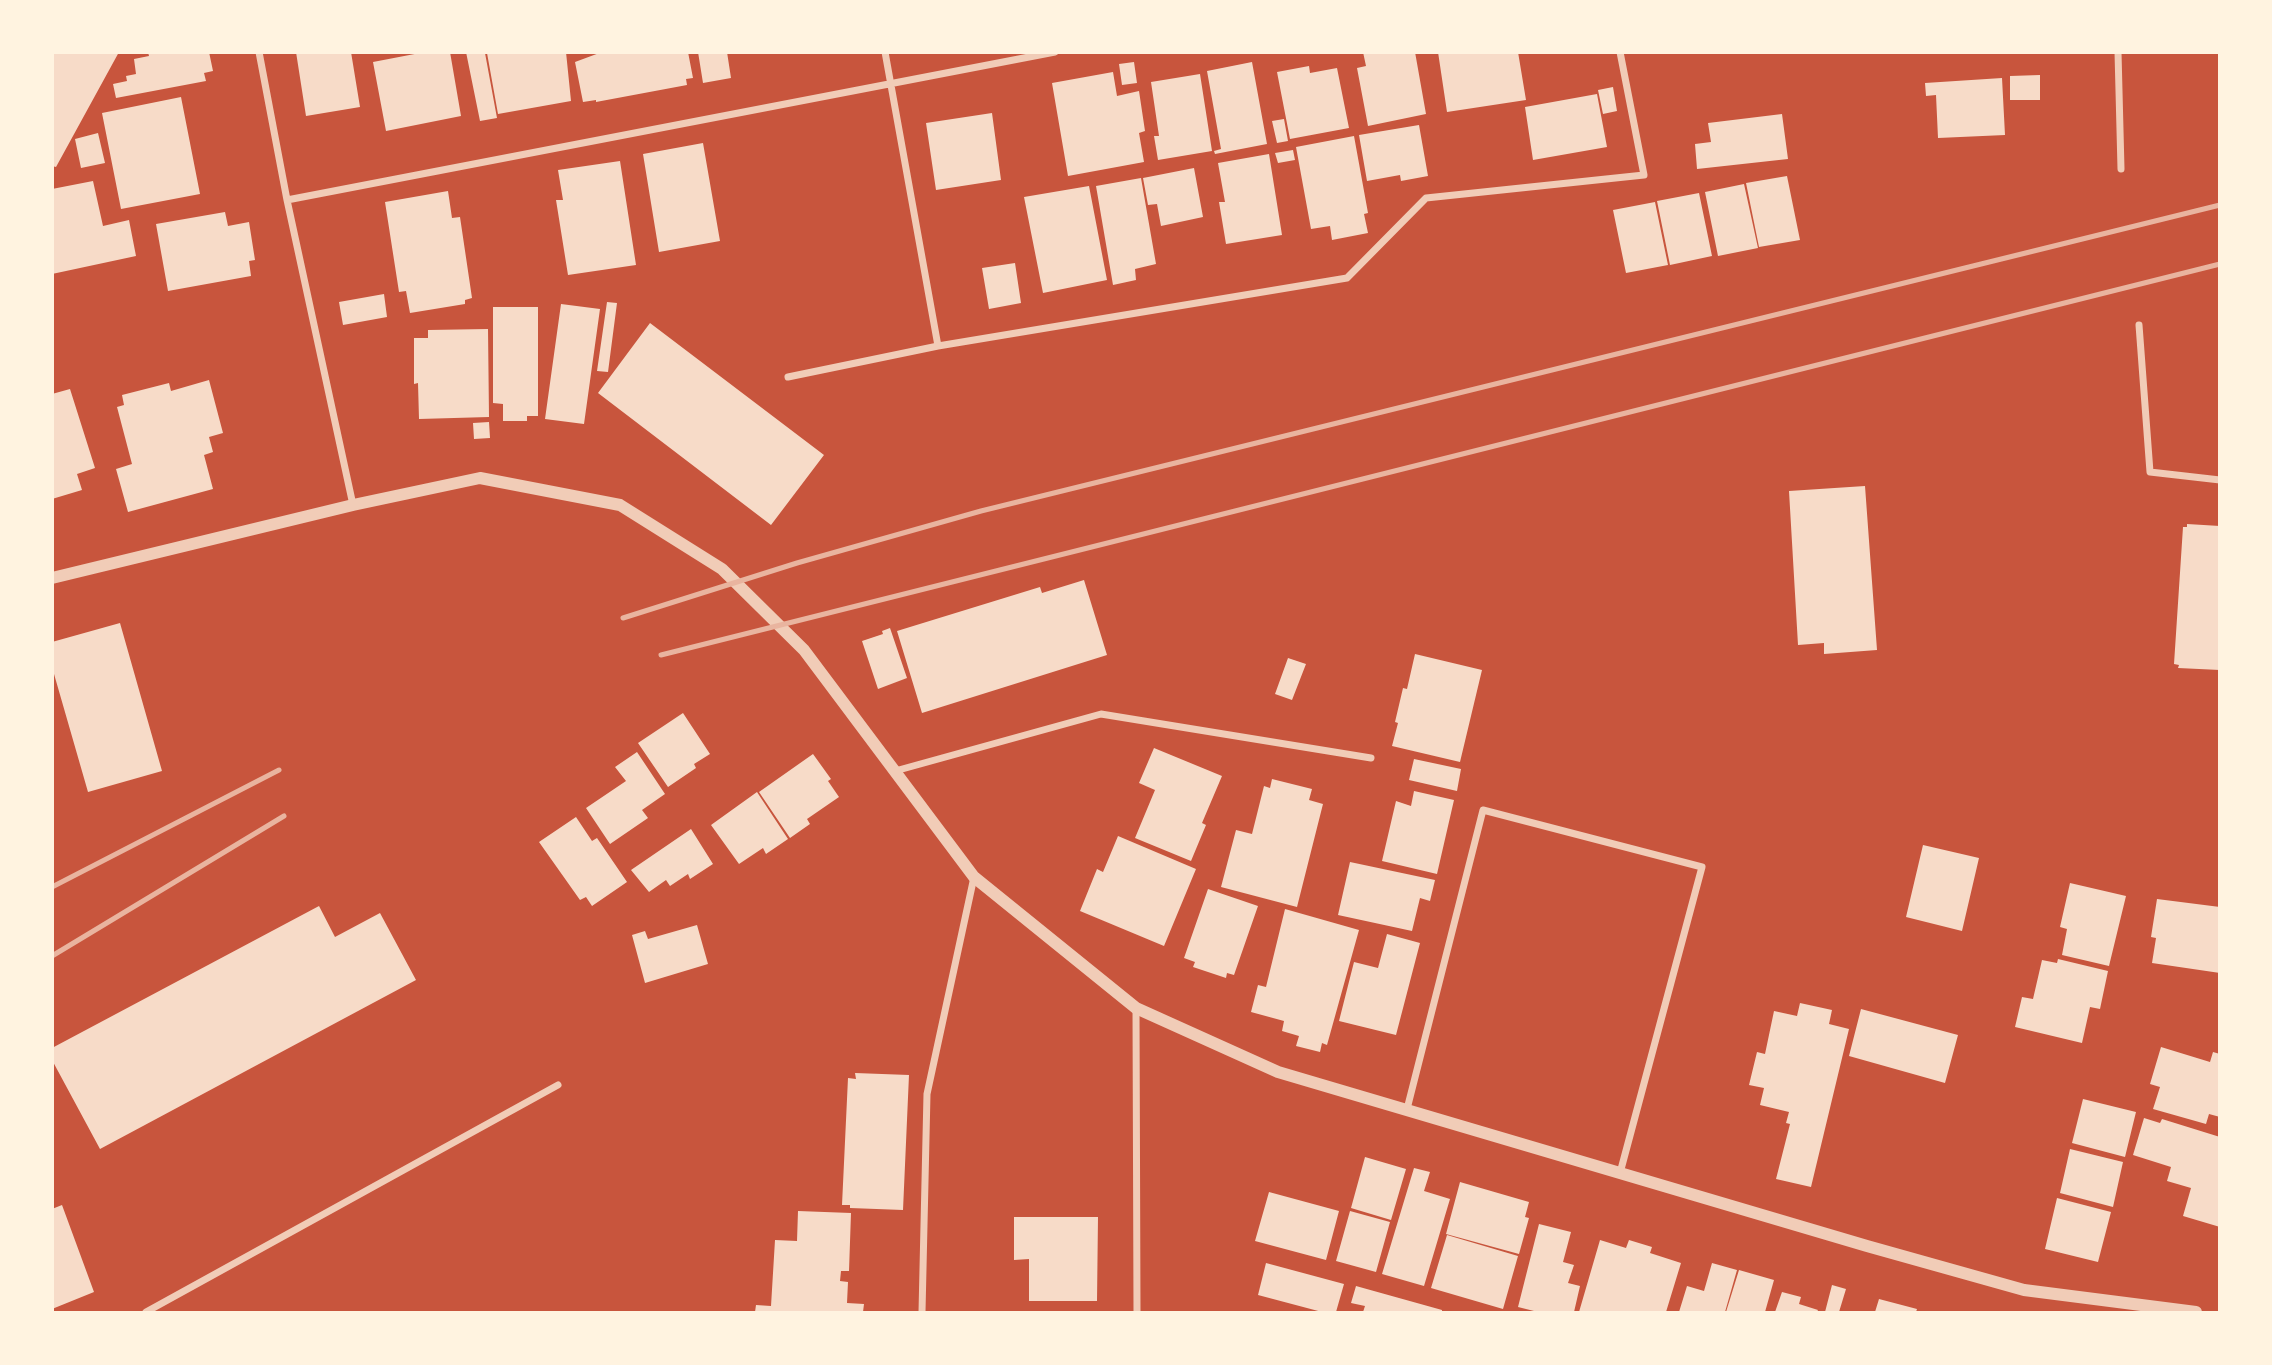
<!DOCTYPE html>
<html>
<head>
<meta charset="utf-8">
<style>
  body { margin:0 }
  #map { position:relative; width:2272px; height:1365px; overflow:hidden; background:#c8553d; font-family:Helvetica,sans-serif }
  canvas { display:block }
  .frame { position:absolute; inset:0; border:54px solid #fff3e0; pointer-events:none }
</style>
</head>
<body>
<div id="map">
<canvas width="2272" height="1365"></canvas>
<div class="frame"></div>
</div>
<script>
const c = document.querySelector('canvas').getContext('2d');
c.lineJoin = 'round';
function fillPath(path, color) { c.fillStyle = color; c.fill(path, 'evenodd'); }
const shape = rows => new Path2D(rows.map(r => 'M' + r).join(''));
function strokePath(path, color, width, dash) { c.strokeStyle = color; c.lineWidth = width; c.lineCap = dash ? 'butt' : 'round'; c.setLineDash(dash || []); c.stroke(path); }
const building = shape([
  [52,52,119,52,56,167,52,166],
  [148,52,209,52,213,71,204,73,206,81,116,98,113,84,127,81,126,76,136,74,134,59,149,56],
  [296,52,351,52,360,107,306,116],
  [425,52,450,52,461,116,386,131,373,62],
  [466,52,485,53,497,118,480,121],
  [566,52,571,101,498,114,487,53],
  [602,52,688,52,693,78,686,79,687,85,596,102,596,100,583,102,575,62],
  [698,52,727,52,731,78,703,83],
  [1363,52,1415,52,1426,114,1368,126,1357,68,1366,66],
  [1438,52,1518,52,1526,100,1447,112],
  [1134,62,1137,83,1122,85,1119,64],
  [1252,62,1267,144,1215,154,1214,151,1221,149,1207,71],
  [1309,66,1310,73,1337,68,1349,128,1290,139,1277,72],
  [1113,72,1117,96,1139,91,1145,131,1139,133,1144,162,1068,176,1052,83],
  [1200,74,1212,151,1158,160,1154,136,1159,136,1151,82],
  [2040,75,2040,100,2010,100,2010,76],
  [2002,78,2005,135,1938,138,1936,95,1926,96,1925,83],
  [1613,87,1617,111,1603,114,1598,90],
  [1597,94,1607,147,1533,160,1525,107],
  [181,97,200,194,121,209,102,113],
  [992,113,1001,180,936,190,926,123],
  [1782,114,1788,159,1697,169,1695,144,1711,142,1708,123],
  [1284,119,1288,141,1277,143,1272,121],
  [1419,125,1428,176,1401,181,1400,175,1367,181,1359,135],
  [98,133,105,163,81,168,75,139],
  [1354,136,1368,213,1364,214,1368,233,1332,240,1330,226,1311,229,1296,147],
  [703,143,720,241,659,252,643,154],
  [1293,150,1295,160,1278,163,1275,153],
  [1269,154,1282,235,1226,244,1219,202,1225,202,1218,163],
  [620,161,636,265,568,275,556,200,563,200,558,170],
  [1194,168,1203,217,1161,226,1157,204,1148,205,1143,178],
  [1787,176,1800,240,1759,247,1746,183],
  [1141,178,1156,264,1135,269,1136,280,1113,285,1096,186],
  [93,181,103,226,129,220,136,256,52,274,52,189],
  [1744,184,1758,248,1718,256,1705,192],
  [1089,186,1107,280,1043,293,1024,197],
  [448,191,452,218,460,217,472,298,465,300,465,304,410,313,406,291,399,292,385,202],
  [1699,193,1712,256,1670,265,1657,201],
  [1655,202,1668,265,1626,273,1613,210],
  [225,212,228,226,249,222,255,260,249,261,251,276,168,291,156,224],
  [1015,263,1021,303,989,309,982,268],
  [384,294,387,317,343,325,339,302],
  [607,302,617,303,608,372,597,371],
  [561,304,600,309,584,424,545,419],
  [493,307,538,307,538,416,527,416,527,421,503,421,503,404,493,403],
  [650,323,824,455,771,525,598,393],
  [488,329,489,417,419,419,418,383,414,384,414,338,428,338,428,330],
  [209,380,223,433,209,437,213,452,204,455,213,489,128,512,116,469,132,464,117,407,124,405,122,395,169,383,171,391],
  [70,389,95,468,77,474,82,490,52,499,52,394],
  [489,422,490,438,474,439,473,423],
  [1865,486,1877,650,1824,654,1824,643,1798,645,1789,491],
  [2187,524,2220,526,2220,670,2178,668,2179,665,2174,664,2183,527,2187,527],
  [1084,580,1107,655,922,713,897,631,1040,587,1042,593],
  [120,623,162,771,88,792,52,667,52,642],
  [890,628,907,678,878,689,862,641,883,634,882,631],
  [1415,654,1482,670,1460,762,1392,746,1398,723,1395,722,1403,688,1407,689],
  [1288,658,1306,664,1292,700,1275,694],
  [683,713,710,754,694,764,696,768,668,787,638,743],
  [1154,748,1222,776,1202,823,1206,825,1191,861,1135,838,1155,790,1139,783],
  [637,752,665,794,642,810,648,818,610,844,586,808,626,781,615,767],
  [813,754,831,779,828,781,839,797,807,819,810,824,790,838,759,792],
  [1414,759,1461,769,1457,791,1409,780],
  [1272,779,1312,789,1309,800,1323,804,1297,907,1221,887,1236,830,1252,834,1264,786,1270,788],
  [1414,791,1454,800,1437,874,1382,861,1396,801,1411,806],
  [757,792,788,839,766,854,763,848,739,864,711,825],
  [576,817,592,841,597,838,627,882,592,906,586,897,580,900,539,842],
  [691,829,713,864,690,879,688,874,670,886,666,880,649,892,631,870],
  [1118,836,1196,869,1164,946,1080,911,1097,869,1103,872],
  [1923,845,1979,858,1962,931,1906,917],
  [1350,862,1435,880,1430,901,1420,898,1412,931,1338,915],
  [2070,883,2126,896,2109,966,2062,955,2067,929,2060,927],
  [1208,889,1258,906,1234,975,1227,973,1226,978,1193,967,1195,962,1184,958],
  [2157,899,2220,907,2220,973,2152,963,2156,938,2151,937],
  [319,906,335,937,380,913,416,980,100,1149,52,1060,52,1048],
  [1285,909,1359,930,1327,1045,1322,1043,1320,1052,1296,1046,1299,1036,1282,1031,1284,1021,1251,1012,1258,985,1266,987],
  [697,925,708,964,645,983,632,935,645,931,648,939],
  [1387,934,1420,943,1396,1035,1339,1021,1354,962,1378,968],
  [2058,959,2108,971,2100,1009,2090,1007,2082,1043,2015,1027,2022,997,2033,999,2042,960,2057,963],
  [1800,1003,1832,1010,1829,1024,1849,1029,1811,1187,1776,1179,1790,1124,1786,1123,1789,1112,1760,1105,1764,1088,1749,1085,1757,1052,1765,1054,1774,1011,1797,1016],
  [1861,1009,1958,1035,1945,1083,1849,1056],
  [2161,1047,2210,1062,2213,1052,2220,1054,2220,1117,2209,1114,2206,1124,2153,1109,2160,1087,2150,1084],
  [855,1073,909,1075,903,1210,850,1208,850,1205,842,1205,848,1078,856,1079],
  [2083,1099,2136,1112,2125,1157,2072,1143],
  [2144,1118,2160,1123,2162,1119,2220,1137,2220,1227,2183,1216,2191,1188,2167,1181,2171,1167,2133,1155],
  [2070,1149,2123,1162,2113,1207,2060,1193],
  [1365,1157,1406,1169,1391,1220,1351,1208],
  [1414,1168,1430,1172,1424,1191,1450,1199,1424,1286,1382,1274],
  [1460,1182,1529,1202,1525,1217,1529,1218,1519,1254,1446,1234],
  [1269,1192,1339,1211,1326,1260,1255,1241],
  [2057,1198,2111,1212,2098,1262,2045,1249],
  [62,1205,94,1292,52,1309,52,1209],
  [798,1211,851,1213,849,1271,841,1271,840,1281,848,1282,847,1303,864,1304,863,1312,755,1312,756,1305,771,1306,775,1240,797,1241],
  [1350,1211,1390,1222,1376,1272,1336,1261],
  [1014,1217,1098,1217,1097,1301,1029,1301,1029,1259,1014,1260],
  [1539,1224,1571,1232,1563,1262,1574,1265,1568,1283,1580,1286,1574,1312,1538,1312,1518,1307],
  [1447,1235,1518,1256,1503,1309,1431,1288],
  [1600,1240,1626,1248,1629,1240,1652,1247,1650,1253,1681,1263,1666,1312,1579,1312],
  [1266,1263,1344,1284,1336,1312,1322,1312,1258,1295],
  [1712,1263,1737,1270,1725,1312,1679,1312,1687,1286,1704,1291],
  [1739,1270,1774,1280,1765,1312,1726,1312],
  [1832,1285,1846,1289,1839,1312,1825,1312],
  [1356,1286,1442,1310,1442,1312,1363,1312,1365,1306,1351,1303],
  [1782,1292,1801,1297,1799,1304,1818,1310,1817,1312,1775,1312],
  [1879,1299,1917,1309,1916,1312,1875,1312]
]);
const minor = shape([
  [259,52,287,200,353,505],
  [885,52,938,346],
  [2118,52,2121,169],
  [287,200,1055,52],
  [2139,325,2150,472,2220,480],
  [788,377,938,346,1347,278,1426,198,1644,175,1620,52],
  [895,771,1101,714,1371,758],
  [1136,1008,1137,1312],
  [1407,1109,1483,810,1702,867,1620,1173],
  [146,1312,558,1085],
  [922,1312,927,1094,974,877]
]);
const tertiary = shape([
  [52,578,353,505,480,478,620,505,722,569,804,650,974,877,1136,1008,1278,1072,1867,1246,2024,1290,2196,1312]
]);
const rail = shape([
  [623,618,797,563,981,511,2220,205],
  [661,655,2220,264],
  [52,887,279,770],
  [52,956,284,816]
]);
fillPath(building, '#f7dbc8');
strokePath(minor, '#f1ccb7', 7);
strokePath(tertiary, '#f1ccb7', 12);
strokePath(rail, '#e9b49f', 5);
</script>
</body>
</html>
